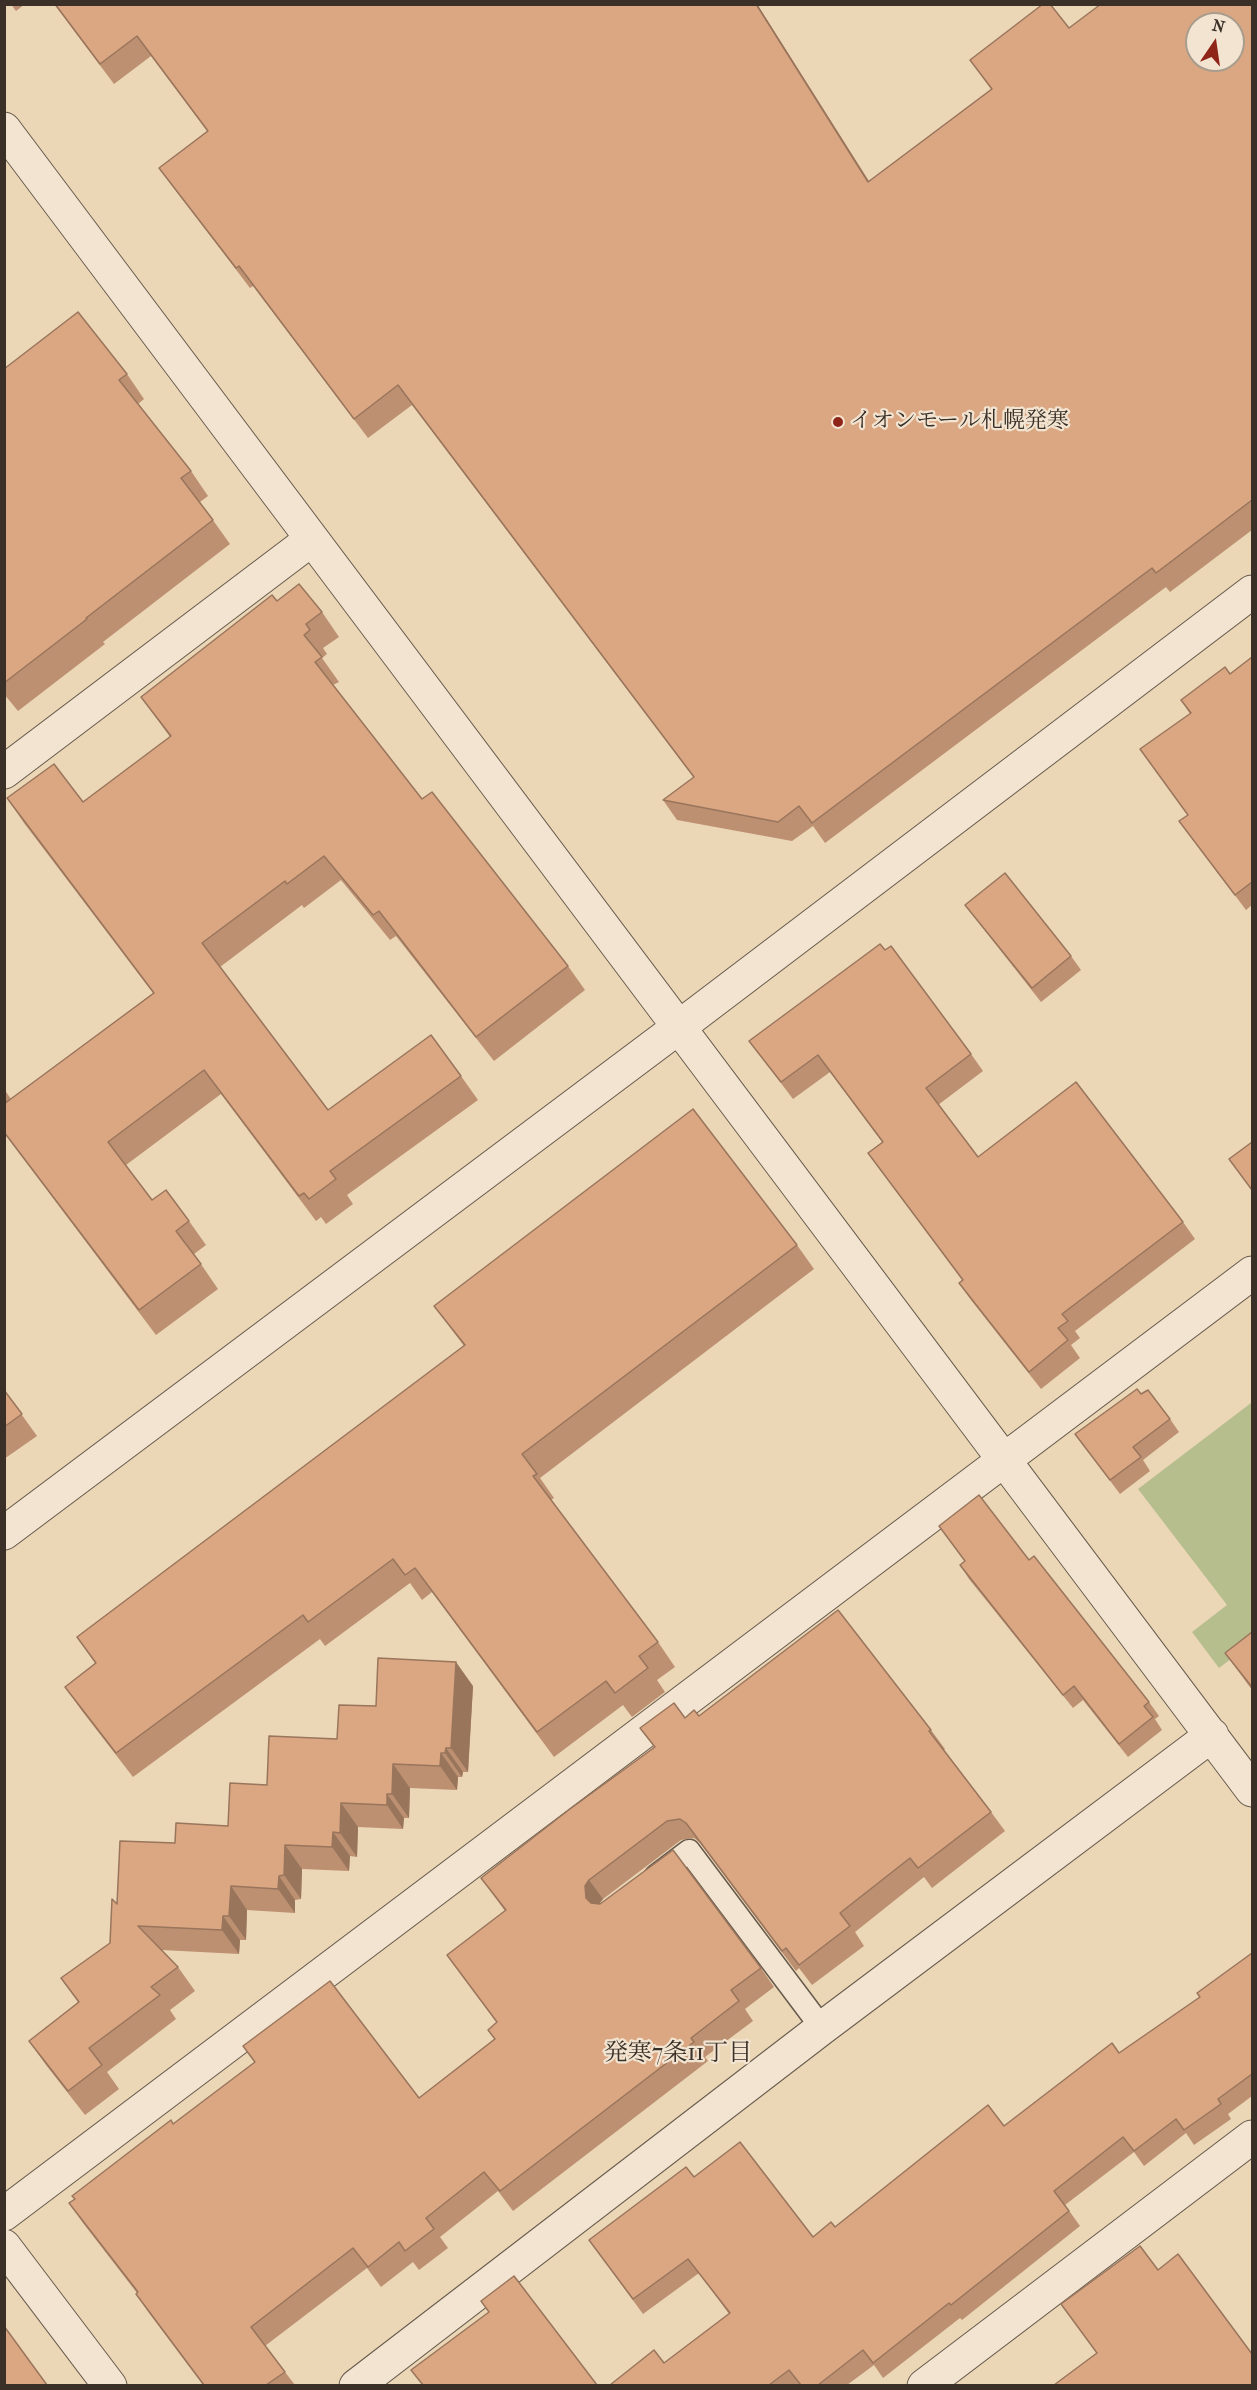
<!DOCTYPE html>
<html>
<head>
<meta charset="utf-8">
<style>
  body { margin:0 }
  #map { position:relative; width:1257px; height:2390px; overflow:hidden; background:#ebd6b6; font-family:"IM FELL French Canon",serif }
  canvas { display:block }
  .frame { position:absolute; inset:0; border:6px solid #3a3028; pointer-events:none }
  .north { position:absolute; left:1185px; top:12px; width:60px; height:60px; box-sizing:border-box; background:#f2e4d0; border:2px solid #a89c8d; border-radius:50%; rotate:13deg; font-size:16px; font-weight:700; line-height:24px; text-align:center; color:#3a3028 }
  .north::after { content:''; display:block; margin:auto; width:21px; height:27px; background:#8f2418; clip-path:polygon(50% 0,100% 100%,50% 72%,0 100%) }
</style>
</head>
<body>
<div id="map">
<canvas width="1257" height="2390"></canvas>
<div class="frame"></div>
<div class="north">N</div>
</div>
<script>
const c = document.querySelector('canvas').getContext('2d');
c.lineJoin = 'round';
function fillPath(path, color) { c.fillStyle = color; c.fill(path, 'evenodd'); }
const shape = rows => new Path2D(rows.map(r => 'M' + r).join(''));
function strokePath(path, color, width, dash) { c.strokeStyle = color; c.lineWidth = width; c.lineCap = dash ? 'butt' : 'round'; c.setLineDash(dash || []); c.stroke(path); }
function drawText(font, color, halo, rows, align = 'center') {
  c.font = font + ' "IM FELL French Canon","Noto Serif JP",serif'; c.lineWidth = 4.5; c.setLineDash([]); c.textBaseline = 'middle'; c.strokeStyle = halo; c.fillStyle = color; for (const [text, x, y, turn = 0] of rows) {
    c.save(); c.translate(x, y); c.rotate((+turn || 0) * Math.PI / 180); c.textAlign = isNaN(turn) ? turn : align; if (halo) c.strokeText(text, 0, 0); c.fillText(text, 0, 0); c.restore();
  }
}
const green = shape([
  [1251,1403,1252,1643,1219,1668,1192,1632,1227,1605,1138,1489]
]);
const service = shape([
  [656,1876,689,1851,822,2028]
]);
const minor = shape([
  [4,129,1252,1790],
  [4,772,312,539],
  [4,1533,679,1027,1252,592],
  [4,2214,1252,1273],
  [4,2246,110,2386],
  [356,2386,822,2028,1212,1735],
  [924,2386,1252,2137]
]);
const wall = shape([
  [11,4,25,4,16,11],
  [54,4,757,4,869,181,991,89,970,60,1069,28,1252,4,1252,530,1170,592,1166,587,825,843,813,826,792,841,677,820,663,800,694,778,412,405,368,438,253,286,250,288,173,187,159,168,207,131,151,56,114,84],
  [4,369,127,374,144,399,138,404,191,471,208,496,200,502,230,544,103,642,105,644,18,711,4,694],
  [277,601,322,612,339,637,323,648,327,654,322,658,339,682,333,685,422,799,568,966,585,990,494,1061,396,936,390,940,341,880,304,908,302,905,220,967,328,1110,461,1076,478,1100,347,1195,353,1204,326,1224,321,1217,316,1221,221,1094,126,1165,152,1200,189,1221,206,1245,194,1254,218,1289,156,1335,4,1133,4,1089,11,1099,153,993,24,823,7,798,83,802,170,737,141,697],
  [1252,657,1252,905,1246,910,1179,821,1188,815,1190,714,1181,700,1230,674],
  [965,905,1071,956,1081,970,1041,1002,975,918],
  [749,1041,971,1054,983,1071,938,1105,978,1157,1183,1222,1195,1239,1075,1331,1080,1338,1071,1345,1080,1358,1041,1389,971,1300,959,1283,962,1280,868,1153,882,1142,830,1072,793,1099],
  [797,1245,814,1269,540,1478,554,1498,551,1500,658,1642,675,1667,657,1680,665,1692,632,1717,623,1705,554,1757,432,1592,422,1600,410,1583,325,1646,320,1639,133,1777,82,1711,65,1687,95,1663,77,1637,464,1346,434,1306],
  [4,1390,37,1436,4,1459],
  [1141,1394,1170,1419,1179,1432,1143,1460,1150,1471,1120,1494,1075,1434],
  [939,1526,1029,1560,1149,1702,1159,1716,1155,1719,1162,1730,1128,1757,1083,1700,1073,1708,969,1579,960,1565,965,1561],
  [1252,1632,1252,1690,1225,1653],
  [473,1686,468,1772,463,1772,462,1777,458,1777,457,1790,410,1788,409,1818,404,1818,403,1829,358,1827,357,1857,350,1856,349,1871,302,1869,301,1899,295,1900,295,1913,247,1910,246,1940,240,1940,239,1954,162,1950,178,1967,195,1991,170,2010,176,2019,107,2072,119,2089,85,2115,46,2065,29,2041,78,2002,61,1978,110,1943,117,1904,175,1843,228,1826,267,1785,337,1739,376,1706],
  [699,1716,931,1730,945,1749,944,1750,991,1812,1005,1831,932,1888,924,1877,855,1932,864,1946,812,1985,799,1968,796,1971,700,1843,694,1838,681,1840,603,1899,600,1903,761,1968,774,1987,745,2009,753,2021,705,2057,708,2061,513,2211,498,2191,440,2237,448,2248,419,2270,413,2262,381,2287,367,2268,265,2346,295,2385,203,2385,149,2313,136,2294,137,2293,83,2223,69,2203,255,2063,243,2046,419,2098,494,2039,497,2023,447,1955,505,1911,481,1878,654,1747,640,1728,685,1718],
  [1252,1953,1252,2096,1228,2114,1231,2119,1194,2145,1186,2133,1144,2166,1134,2152,1065,2205,1080,2226,962,2320,960,2318,883,2378,874,2365,847,2385,610,2385,664,2363,729,2314,699,2273,643,2314,589,2240,694,2177,813,2237,835,2227,1004,2126,1119,2053,1200,1997]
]);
const shadedWall = shape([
  [756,4,757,4,881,201,868,182],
  [456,1662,473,1686,468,1772,451,1748],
  [446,1748,463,1772,462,1777,445,1753],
  [441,1753,458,1777,457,1790,440,1766],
  [393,1764,410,1788,409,1818,392,1794],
  [387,1794,404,1818,403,1829,387,1805],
  [341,1803,358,1827,357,1857,340,1833],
  [333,1832,350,1856,349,1871,332,1847],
  [285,1845,302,1869,301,1899,284,1875],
  [279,1876,295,1900,295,1913,278,1889],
  [589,1880,603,1899,598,1905,600,1918,586,1898,585,1886],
  [231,1886,247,1910,246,1940,229,1916],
  [223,1916,240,1940,239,1954,222,1930]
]);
const building = shape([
  [55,4,756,4,868,182,992,89,970,60,1043,4,1050,4,1069,28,1101,4,1252,4,1252,500,1156,573,1152,568,812,823,799,806,778,822,663,800,694,777,398,385,354,419,239,266,236,268,159,168,208,131,137,36,100,64,55,4],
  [1197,24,1233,24,1233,60,1197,60,1197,24],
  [78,312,127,374,119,380,191,471,181,478,213,520,86,618,87,619,4,683,4,369,78,312],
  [299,584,322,612,306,624,310,630,304,635,322,657,315,662,422,799,432,792,568,966,476,1037,379,911,373,915,324,856,287,884,285,881,202,943,328,1110,431,1035,461,1076,330,1171,336,1179,309,1199,304,1193,299,1196,204,1070,108,1142,152,1200,166,1190,189,1221,176,1231,201,1264,139,1310,4,1132,4,1104,154,993,7,798,54,764,83,802,171,736,141,697,272,595,277,601,299,584],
  [1252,657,1252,882,1235,895,1179,821,1188,815,1140,749,1191,713,1181,700,1225,667,1230,674,1252,657],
  [1005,873,1071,956,1032,988,965,905,1005,873],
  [880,944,885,950,891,946,971,1054,926,1088,978,1157,1076,1082,1183,1222,1062,1314,1068,1321,1058,1328,1068,1340,1029,1372,959,1283,963,1280,868,1153,883,1142,818,1055,781,1082,749,1041,880,944],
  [693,1109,797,1245,522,1454,537,1474,533,1476,658,1642,639,1656,648,1668,615,1693,606,1681,537,1732,415,1568,405,1575,393,1559,308,1622,303,1615,116,1753,65,1687,96,1663,77,1637,465,1345,434,1306,693,1109],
  [1252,1142,1252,1190,1229,1159,1252,1142],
  [1137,1389,1141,1394,1148,1390,1170,1419,1133,1447,1141,1457,1110,1480,1075,1434,1137,1389],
  [4,1390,22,1414,4,1427,4,1390],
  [979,1495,1029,1560,1034,1556,1149,1702,1144,1706,1153,1717,1119,1744,1074,1686,1063,1695,960,1565,965,1561,939,1526,979,1495],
  [838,1610,931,1730,929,1731,991,1812,918,1868,910,1858,840,1913,850,1926,799,1965,786,1948,782,1951,686,1823,680,1819,667,1821,589,1880,585,1886,586,1898,591,1903,600,1904,673,1850,761,1968,731,1990,739,2001,691,2038,694,2042,500,2191,484,2172,426,2218,434,2229,405,2251,399,2242,368,2267,353,2248,251,2327,285,2372,266,2385,204,2385,136,2294,138,2292,69,2203,75,2199,72,2196,171,2120,173,2124,255,2062,243,2046,330,1981,419,2098,495,2039,488,2030,497,2022,447,1955,506,1910,481,1878,570,1809,655,1747,640,1728,674,1703,685,1718,694,1710,699,1716,838,1610],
  [1252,1632,1252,1687,1225,1653,1252,1632],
  [378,1658,456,1662,451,1748,446,1748,445,1753,441,1753,440,1766,393,1764,392,1794,387,1794,387,1805,341,1803,340,1833,333,1832,332,1847,285,1845,284,1875,279,1876,278,1889,231,1886,229,1916,223,1916,222,1930,138,1926,178,1967,151,1987,160,1995,89,2048,102,2065,68,2091,29,2041,79,2002,61,1978,110,1943,112,1899,117,1904,120,1841,175,1843,176,1823,228,1826,230,1783,267,1785,269,1736,337,1739,339,1705,376,1706,378,1658],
  [1252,1953,1252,2074,1218,2099,1221,2104,1184,2130,1176,2119,1134,2151,1123,2137,1054,2191,1069,2211,951,2305,949,2303,873,2363,863,2350,818,2385,801,2385,789,2370,769,2385,610,2385,654,2350,664,2363,730,2313,688,2259,633,2299,589,2240,686,2167,694,2177,740,2142,813,2237,831,2222,835,2227,988,2105,1004,2126,1112,2043,1119,2053,1200,1997,1197,1993,1252,1953],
  [1140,2246,1158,2270,1178,2254,1252,2354,1252,2385,1054,2385,1097,2353,1061,2304,1140,2246],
  [514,2276,597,2385,423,2385,411,2370,489,2312,481,2301,514,2276],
  [4,2326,47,2385,4,2385,4,2326]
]);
const markers = [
  [838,422,6,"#8f2418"]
];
const poiNames = [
  ["イオンモール札幌発寒",850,422]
];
const neighbourhoodNames = [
  ["発寒7条11丁目",678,2054]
];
fillPath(green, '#b7be8e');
strokePath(service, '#665a4c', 25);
strokePath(minor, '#665a4c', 35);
strokePath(service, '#f2e4d0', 22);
strokePath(minor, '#f2e4d0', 33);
fillPath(wall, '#bc9071');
fillPath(shadedWall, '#99755c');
fillPath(building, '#dba783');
strokePath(building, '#99755c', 1.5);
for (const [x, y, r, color] of markers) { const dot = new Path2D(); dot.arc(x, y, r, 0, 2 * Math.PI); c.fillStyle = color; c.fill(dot); strokePath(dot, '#f2e4d0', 2); }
drawText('22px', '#3a3028', '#f2e4d0', poiNames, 'left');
drawText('24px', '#3a3028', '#f2e4d0', neighbourhoodNames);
</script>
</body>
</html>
